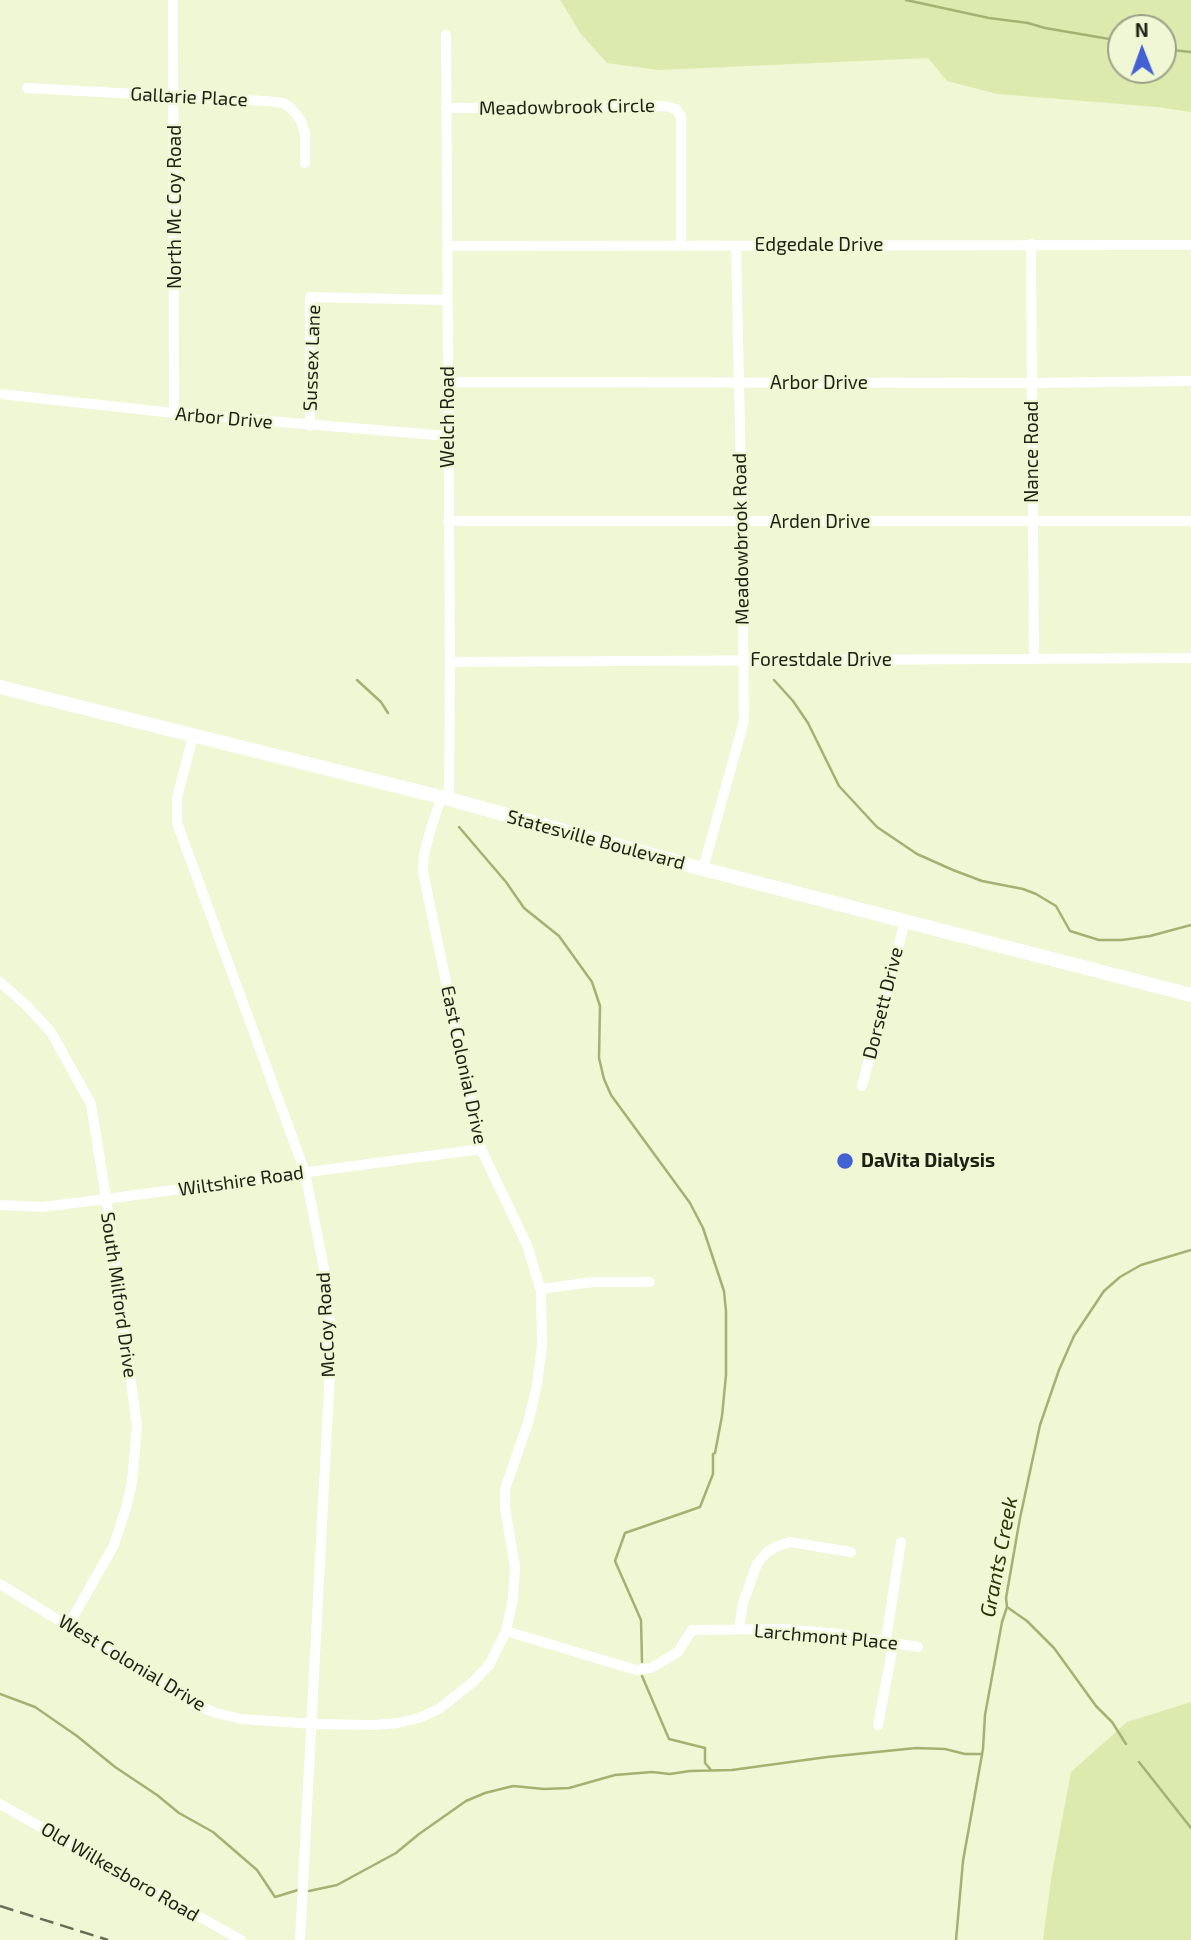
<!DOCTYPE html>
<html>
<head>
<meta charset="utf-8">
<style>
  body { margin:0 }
  #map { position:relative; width:1191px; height:1940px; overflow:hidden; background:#eff7d4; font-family:"Exo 2",sans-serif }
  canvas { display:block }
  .north { position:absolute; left:1107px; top:14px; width:70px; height:70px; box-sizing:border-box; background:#eff7d4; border:2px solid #9ba187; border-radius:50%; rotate:359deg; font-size:19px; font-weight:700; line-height:28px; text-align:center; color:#1d2013 }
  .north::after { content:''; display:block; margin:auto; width:24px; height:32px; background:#4461d4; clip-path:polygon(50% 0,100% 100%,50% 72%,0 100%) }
</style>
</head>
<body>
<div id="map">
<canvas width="1191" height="1940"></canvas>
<div class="north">N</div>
</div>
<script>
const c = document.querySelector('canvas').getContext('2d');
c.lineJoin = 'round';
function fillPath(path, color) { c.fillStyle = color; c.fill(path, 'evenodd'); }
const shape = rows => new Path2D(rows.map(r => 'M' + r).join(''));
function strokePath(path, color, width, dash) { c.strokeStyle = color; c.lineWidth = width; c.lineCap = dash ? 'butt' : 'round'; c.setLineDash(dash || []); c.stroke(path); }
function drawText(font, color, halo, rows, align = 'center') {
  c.font = font + ' "Exo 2",sans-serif'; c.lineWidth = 5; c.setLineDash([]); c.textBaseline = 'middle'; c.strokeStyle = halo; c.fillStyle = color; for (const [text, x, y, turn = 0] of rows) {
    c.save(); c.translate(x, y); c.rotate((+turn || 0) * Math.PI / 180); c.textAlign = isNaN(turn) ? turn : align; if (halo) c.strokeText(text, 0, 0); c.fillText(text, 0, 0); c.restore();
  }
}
const green = shape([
  [560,0,1191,0,1191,112,1157,107,998,94,947,81,928,58,658,70,607,63,581,34],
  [1163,28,1163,70,1121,70,1121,28],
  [1191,1702,1191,1940,1043,1940,1052,1873,1071,1772,1127,1722]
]);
const stream = shape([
  [906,0,989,18,1028,23,1045,28,1121,41],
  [1163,49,1191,52],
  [357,680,381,702,388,713],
  [774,680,793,701,808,723,839,786,877,827,917,854,953,870,982,881,1023,889,1036,894,1056,906,1070,931,1099,940,1122,940,1150,936,1191,925],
  [459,827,506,882,524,908,559,936,592,982,600,1006,599,1058,604,1079,611,1095,690,1203,703,1228,724,1291,726,1311,726,1375,722,1416,715,1453,713,1454,713,1474,700,1507,625,1533,615,1561,641,1620,642,1662],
  [1007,1607,1027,1621,1054,1648,1096,1706,1112,1722,1126,1744],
  [642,1676,669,1739,705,1748,705,1763,711,1770],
  [0,1694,35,1707,77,1736,115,1767,157,1795,179,1813,213,1832,257,1870,275,1897,298,1890],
  [1139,1762,1191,1828],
  [309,1891,337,1885,396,1853,419,1834,466,1801,485,1793,513,1786,544,1789,569,1788,615,1775,652,1772,670,1774,690,1771,732,1770,827,1757,916,1748,945,1749,965,1754,982,1754],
  [956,1940,963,1861,983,1749,985,1715,1002,1622,1007,1607,1006,1598,1020,1518,1040,1425,1059,1370,1074,1336,1104,1291,1120,1277,1141,1265,1191,1250]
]);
const minor = shape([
  [173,0,174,413],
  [446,35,450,662,449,799],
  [27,88,265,101,283,103,292,109,300,119,305,133,305,163],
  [446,108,664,106,676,109,681,117,681,246],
  [1031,244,1034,659],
  [447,246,1191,245],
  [447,382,1032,383,1191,381],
  [0,394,174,413,448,436],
  [310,426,310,297,447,300],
  [448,521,1191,521],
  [450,662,1191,658],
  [193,736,177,798,177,823,305,1172,325,1274,330,1323,330,1371,300,1940],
  [703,869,744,721,742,522,736,246],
  [0,982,27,1006,51,1032,91,1104,107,1204,137,1426,132,1483,126,1508,114,1545,68,1626],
  [862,1086,905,921],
  [0,1205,42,1207,106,1199,481,1149],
  [541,1289,592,1282,650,1282],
  [0,1584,194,1704,216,1713,241,1719,313,1724,372,1725,398,1723,419,1718,439,1709,473,1682,489,1665,506,1631,513,1599,515,1567,505,1508,505,1489,528,1423,537,1385,542,1346,541,1291,527,1245,481,1149,423,872,424,854,431,828,441,798],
  [739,1629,743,1603,757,1564,767,1552,778,1546,790,1542,851,1552],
  [506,1631,636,1670,651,1668,678,1652,692,1630,785,1629,839,1634,918,1647],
  [878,1725,892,1651,886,1640,901,1542],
  [0,1804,241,1940]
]);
const major = shape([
  [0,687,449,799,703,869,1191,995]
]);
const rail = shape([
  [0,1906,108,1940]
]);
const markers = [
  [845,1161,9,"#4461d4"]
];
const streetNames = [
  ["Gallarie Place",189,97,3],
  ["Meadowbrook Circle",567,107,-1],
  ["North Mc Coy Road",175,207,-90],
  ["Edgedale Drive",819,245],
  ["Sussex Lane",312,358,-88],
  ["Arbor Drive",819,383],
  ["Welch Road",448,417,-90],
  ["Arbor Drive",224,418,5],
  ["Nance Road",1032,452,-90],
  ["Arden Drive",820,522],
  ["Meadowbrook Road",741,539,-91],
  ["Forestdale Drive",821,660],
  ["Statesville Boulevard",596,840,15],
  ["Dorsett Drive",883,1003,-76],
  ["East Colonial Drive",464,1065,78],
  ["Wiltshire Road",241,1181,-8],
  ["South Milford Drive",119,1295,82],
  ["McCoy Road",326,1325,-93],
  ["Larchmont Place",826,1637,5],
  ["West Colonial Drive",132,1663,31],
  ["Old Wilkesboro Road",120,1872,30]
];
const poiNames = [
  ["DaVita Dialysis",861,1161]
];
const waterNames = [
  ["Grants Creek",999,1557,-79]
];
fillPath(green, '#dceaae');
strokePath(stream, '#a4b271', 2.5);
strokePath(minor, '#fff', 10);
strokePath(major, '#fff', 14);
strokePath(rail, '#676c57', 2.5, [14, 7]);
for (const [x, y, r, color] of markers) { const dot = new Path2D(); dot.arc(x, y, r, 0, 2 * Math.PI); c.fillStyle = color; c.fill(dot); strokePath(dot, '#eff7d4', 2.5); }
drawText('19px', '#1d2013', '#eff7d4', streetNames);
drawText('bold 19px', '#1d2013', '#eff7d4', poiNames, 'left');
drawText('italic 21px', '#2c3400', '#eff7d4', waterNames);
</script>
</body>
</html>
